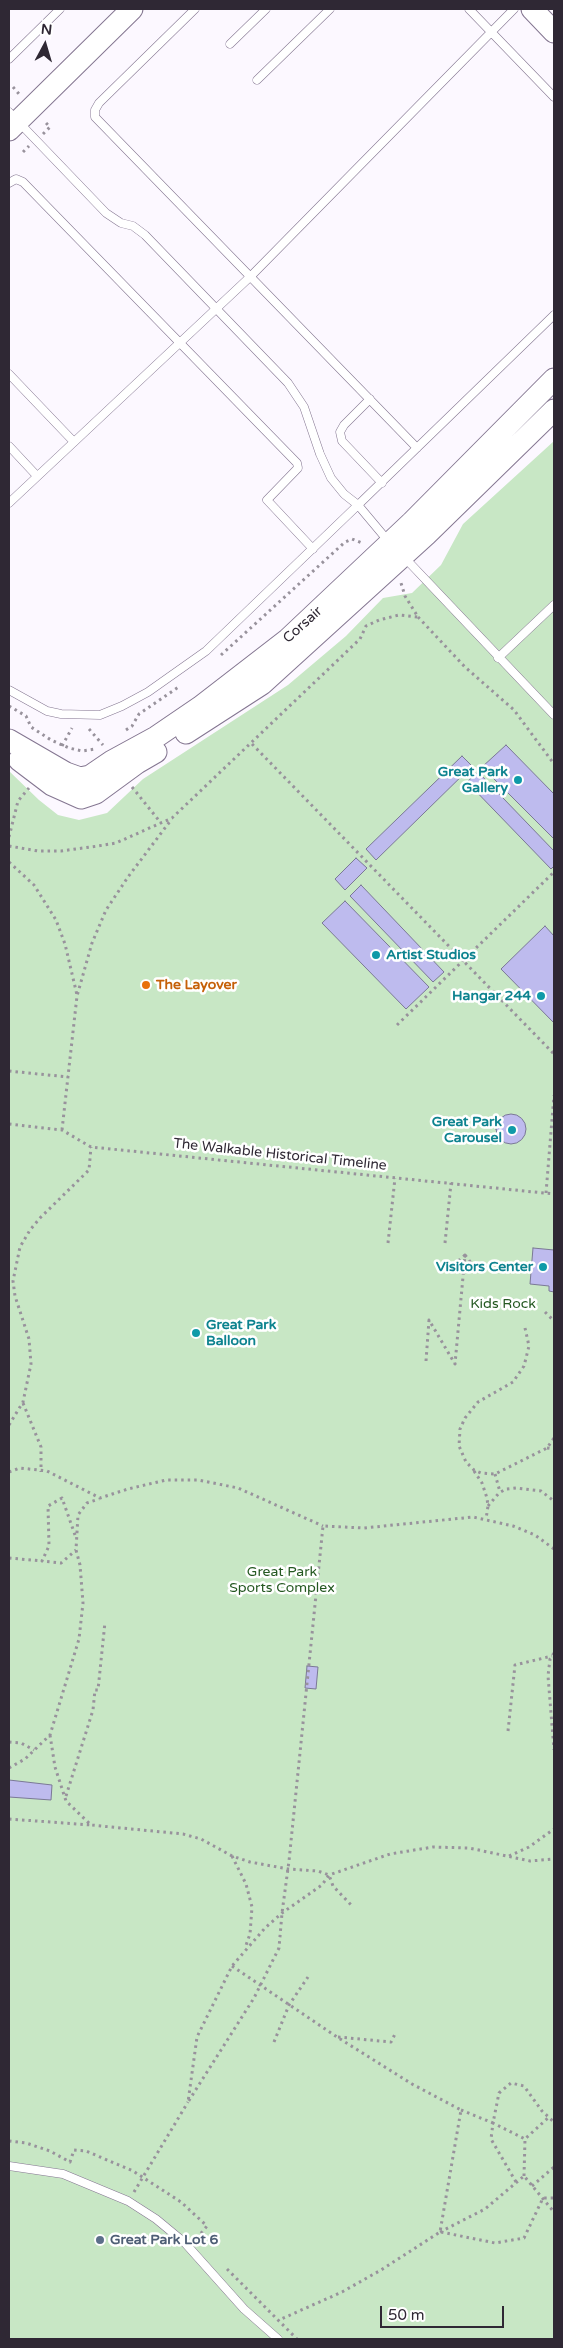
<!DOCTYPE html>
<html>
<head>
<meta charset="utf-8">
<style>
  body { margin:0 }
  #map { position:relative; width:563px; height:2348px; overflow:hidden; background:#fcf8ff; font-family:"Varela Round",sans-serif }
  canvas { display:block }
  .frame { position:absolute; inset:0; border:10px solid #2f2834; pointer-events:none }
  .north { position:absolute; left:20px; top:20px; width:50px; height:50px; -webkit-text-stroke:4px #fff; paint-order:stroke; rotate:6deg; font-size:14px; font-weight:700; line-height:20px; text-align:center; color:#2f2834 }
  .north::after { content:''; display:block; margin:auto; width:18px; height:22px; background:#2f2834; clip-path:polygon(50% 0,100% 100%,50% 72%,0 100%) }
  .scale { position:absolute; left:380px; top:2306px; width:124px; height:22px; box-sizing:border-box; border:2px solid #2f2834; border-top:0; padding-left:6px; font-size:15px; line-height:18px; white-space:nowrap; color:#2f2834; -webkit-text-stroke:4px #fff; paint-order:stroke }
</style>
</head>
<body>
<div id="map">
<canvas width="563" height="2348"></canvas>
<div class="frame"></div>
<div class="north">N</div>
<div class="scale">50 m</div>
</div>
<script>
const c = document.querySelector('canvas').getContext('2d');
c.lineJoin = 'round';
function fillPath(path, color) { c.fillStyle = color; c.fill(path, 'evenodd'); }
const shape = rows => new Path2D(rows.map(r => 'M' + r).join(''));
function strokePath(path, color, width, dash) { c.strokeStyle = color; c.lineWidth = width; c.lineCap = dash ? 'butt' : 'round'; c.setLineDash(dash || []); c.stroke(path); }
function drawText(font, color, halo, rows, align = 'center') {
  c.font = font + ' "Varela Round",sans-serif'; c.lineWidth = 5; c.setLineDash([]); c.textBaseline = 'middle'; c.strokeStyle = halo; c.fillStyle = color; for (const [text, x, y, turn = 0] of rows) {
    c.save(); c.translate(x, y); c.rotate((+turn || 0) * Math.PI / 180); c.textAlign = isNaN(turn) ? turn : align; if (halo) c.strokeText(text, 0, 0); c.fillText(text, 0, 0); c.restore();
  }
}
const green = shape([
  [554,441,554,2339,9,2339,9,771,39,800,58,815,79,820,107,813,143,779,288,685,346,636,383,598,412,593,441,565,463,524]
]);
const building = shape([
  [506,745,554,794,554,839,482,767,506,745],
  [462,756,472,766,376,860,366,849,462,756],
  [478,772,554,851,554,866,551,869,467,782,478,772],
  [356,858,367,868,345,890,335,879,356,858],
  [361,885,444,972,433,982,350,896,361,885],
  [345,901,429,987,406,1009,322,923,345,901],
  [545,926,554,936,554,1023,501,969,545,926],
  '496 1129a15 15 0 1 1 30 0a15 15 0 1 1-30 0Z',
  [533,1248,554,1250,554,1292,549,1291,549,1286,530,1284,533,1248],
  [307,1666,318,1667,316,1689,305,1688,307,1666],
  [9,1780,52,1785,51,1800,9,1797,9,1780]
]);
const path = shape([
  [13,87,19,94],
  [43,134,50,127,44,121],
  [23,152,29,146],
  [418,617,465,667,514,710,554,764],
  [221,655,345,542,352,539,362,543],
  [9,706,26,716,31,727,51,740,69,748,82,751,95,749],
  [89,729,103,745],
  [126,730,132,726,139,714,180,686],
  [252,744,554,1054],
  [62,746,72,728],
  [132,787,161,823],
  [9,837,18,801,29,788],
  [9,846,38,851,61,851,98,846,116,843,172,818,360,639,366,626,379,620,399,615,418,617,405,596,401,583],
  [9,862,34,885,56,920,65,944,77,995],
  [397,1025,554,872],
  [9,1071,68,1077],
  [9,1124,62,1130,91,1147,554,1194],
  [62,1130,77,996,92,943,106,910,128,877,171,820],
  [546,1193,554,1095],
  [388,1243,395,1178],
  [445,1243,451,1183],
  [465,1255,478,1272],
  [545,1312,554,1321],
  [525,1328,529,1346,524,1366,513,1382,478,1402,465,1418,460,1429,459,1446,466,1462,474,1470,481,1473,495,1474,547,1448,554,1438],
  [426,1361,429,1320,455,1364,465,1255,449,1269],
  [23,1403,41,1447,41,1472],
  [9,1425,23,1402,31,1364,29,1339,15,1296,13,1281,20,1247,30,1230,40,1218,89,1170,91,1147],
  [547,1448,554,1449],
  [474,1471,482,1483,487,1498,488,1506,486,1519],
  [9,1472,20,1468,47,1471,100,1498,128,1489,166,1480,198,1480,238,1488,323,1526],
  [495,1474,500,1492],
  [488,1506,499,1493,506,1489,516,1488,541,1491,554,1501],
  [75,1535,62,1498,48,1506,49,1546,42,1561,61,1563,76,1550],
  [554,1549,535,1535,513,1526,473,1517,364,1528,323,1526,289,1861,282,1913,279,1948,254,1998,188,2102,197,2037,232,1966,265,1928,282,1913,322,1885,329,1875,390,1854,433,1847,469,1848,530,1861,554,1859],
  [9,1558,42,1561],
  [554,1653,550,1659,548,1676,554,1750],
  [508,1731,515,1665,552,1656],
  [50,1735,55,1767,66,1801,91,1825,183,1834,201,1839,232,1856,250,1862,288,1869,318,1871,329,1875,333,1886,353,1907],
  [9,1742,21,1743,34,1750],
  [9,1768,25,1759,50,1735,79,1639,83,1603,80,1565,76,1550,78,1515,87,1503,99,1499],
  [66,1796,93,1710,95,1690,98,1690,105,1622],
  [9,1819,91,1825],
  [232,1856,246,1884,252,1907,250,1934,245,1948],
  [509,1856,529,1847,554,1829],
  [232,1966,337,2037,412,2084,461,2110,440,2232,381,2270,342,2292,279,2320],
  [338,2037,391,2042,395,2034],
  [274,2042,289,2005,308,1977],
  [461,2110,493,2123,499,2093,511,2083,524,2086,542,2111,554,2122],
  [9,2141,26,2143,50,2151,70,2162,74,2150,86,2151,133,2171,181,2202,207,2226,197,2238,198,2239],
  [524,2176,525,2139,549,2117],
  [516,2182,491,2139,493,2123,525,2139],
  [532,2186,554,2167],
  [134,2192,188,2102],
  [440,2232,485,2209,524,2176,554,2212],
  [441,2232,495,2243,524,2238,543,2198,554,2198],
  [227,2269,297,2339]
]);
const lane = shape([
  [195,9,99,103,95,110,95,117,417,448],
  [469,9,554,97],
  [230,44,266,9],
  [9,59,60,9],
  [257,80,330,9],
  [9,112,106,213,121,223,133,226,145,235,288,383,304,407,320,454,331,478,344,494,358,505,554,315],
  [9,183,16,179,23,182,297,463,298,468,267,500,313,549],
  [9,374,74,442],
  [370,399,344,425,340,432,342,441,382,483],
  [9,446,37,476],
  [9,503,251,276,514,9],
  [404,557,554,715],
  [498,658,554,605],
  [9,690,47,711,61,714,100,715,122,706,148,692,206,651,358,505,389,542],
  [9,2166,63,2174,128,2201,156,2219,185,2243,244,2309,278,2339]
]);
const secondary = shape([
  [532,9,554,32],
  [9,130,132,9],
  [186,733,262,684,426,535,554,410],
  [9,740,66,773,80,778,90,776,112,761,156,737,200,707,288,639,412,522,554,379],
  [19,760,52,785,81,798,96,793,137,763,156,752]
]);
const markers = [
  [518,780,5,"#0f9aa8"],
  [376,955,5,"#0f9aa8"],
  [146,985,5,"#e8710a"],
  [541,996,5,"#0f9aa8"],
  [512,1130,5,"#0f9aa8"],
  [543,1267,5,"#0f9aa8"],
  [196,1333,5,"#0f9aa8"],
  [100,2240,5,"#5c6f8a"]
];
const streetNames = [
  ["Corsair",303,625,-42],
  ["The Walkable Historical Timeline",280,1155,6]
];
const cultureNames = [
  ["Great Park",508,772],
  ["Gallery",508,788],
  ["Artist Studios",386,955,"left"],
  ["Hangar 244",531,996],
  ["Great Park",502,1122],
  ["Carousel",502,1138],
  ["Visitors Center",533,1267],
  ["Great Park",206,1325,"left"],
  ["Balloon",206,1341,"left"]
];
const foodNames = [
  ["The Layover",156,985]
];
const parkNames = [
  ["Kids Rock",503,1304],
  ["Great Park",282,1572],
  ["Sports Complex",282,1588]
];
const serviceNames = [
  ["Great Park Lot 6",110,2240]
];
fillPath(green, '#c8e7c5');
fillPath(building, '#bebbee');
strokePath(building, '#7b7996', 1);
strokePath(lane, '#847691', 9);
strokePath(secondary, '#847691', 23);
strokePath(path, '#98929c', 3, [2.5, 4]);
strokePath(lane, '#fff', 8);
strokePath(secondary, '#fff', 21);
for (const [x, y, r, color] of markers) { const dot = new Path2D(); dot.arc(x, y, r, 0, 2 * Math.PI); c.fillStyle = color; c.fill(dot); strokePath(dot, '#fff', 2); }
drawText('14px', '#2f2834', '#fff', streetNames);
drawText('bold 14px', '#0d838f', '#fff', cultureNames, 'right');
drawText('bold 14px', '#c56008', '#fff', foodNames, 'left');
drawText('14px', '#245821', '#fff', parkNames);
drawText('bold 14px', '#4e5e75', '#fff', serviceNames, 'left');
</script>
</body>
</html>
